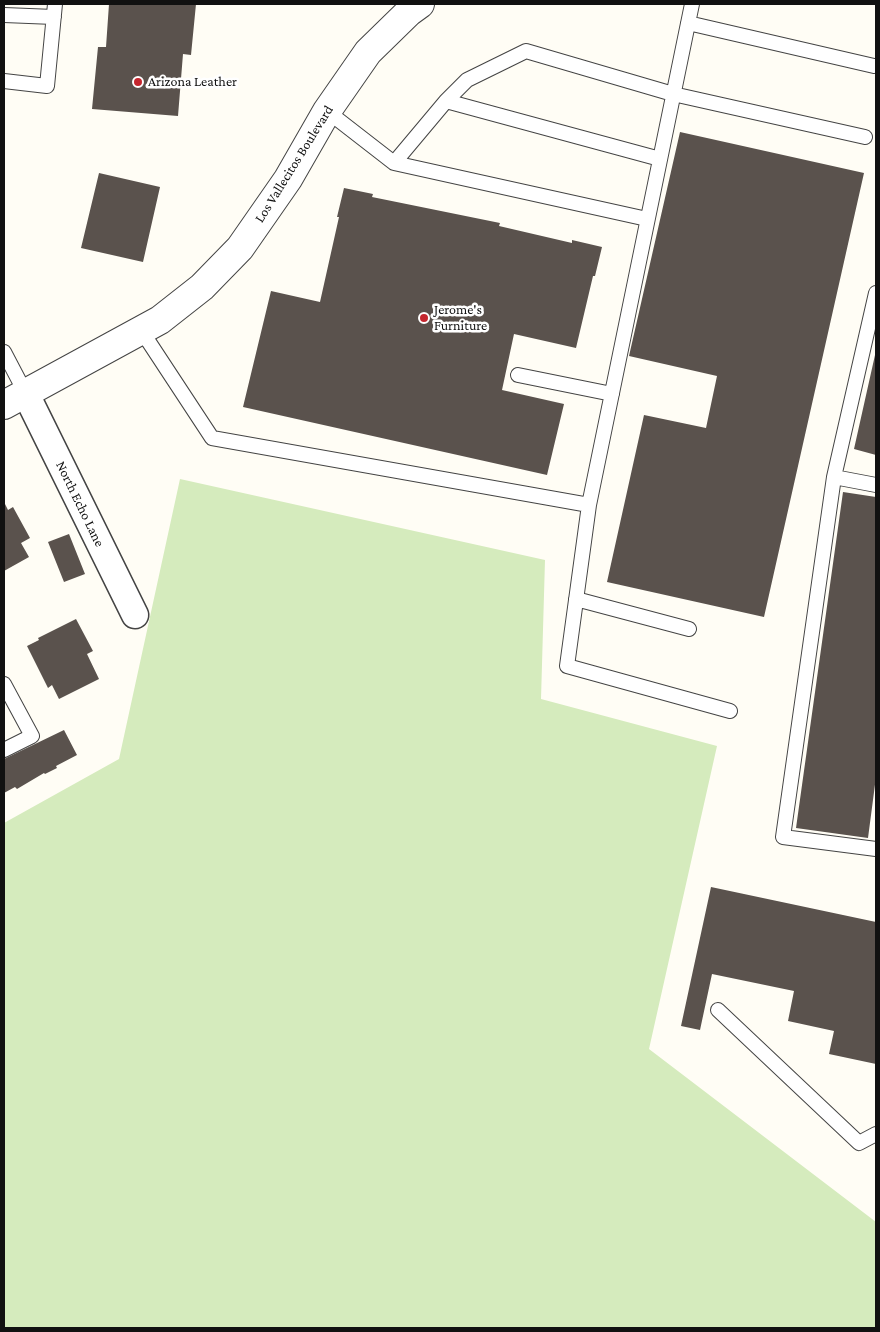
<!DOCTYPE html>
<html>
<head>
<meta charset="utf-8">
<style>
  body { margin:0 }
  #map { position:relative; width:880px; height:1332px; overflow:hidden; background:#fffdf5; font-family:"Crimson Pro",serif }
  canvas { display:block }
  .frame { position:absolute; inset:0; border:5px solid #111; pointer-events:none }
</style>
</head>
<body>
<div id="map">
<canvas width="880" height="1332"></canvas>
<div class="frame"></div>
</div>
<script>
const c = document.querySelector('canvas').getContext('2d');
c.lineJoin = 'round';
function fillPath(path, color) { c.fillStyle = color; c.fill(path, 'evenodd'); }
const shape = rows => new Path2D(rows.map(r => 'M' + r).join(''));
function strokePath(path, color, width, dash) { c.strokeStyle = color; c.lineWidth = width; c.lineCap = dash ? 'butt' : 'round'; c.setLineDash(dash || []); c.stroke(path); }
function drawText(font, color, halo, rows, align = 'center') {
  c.font = font + ' "Crimson Pro",serif'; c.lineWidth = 5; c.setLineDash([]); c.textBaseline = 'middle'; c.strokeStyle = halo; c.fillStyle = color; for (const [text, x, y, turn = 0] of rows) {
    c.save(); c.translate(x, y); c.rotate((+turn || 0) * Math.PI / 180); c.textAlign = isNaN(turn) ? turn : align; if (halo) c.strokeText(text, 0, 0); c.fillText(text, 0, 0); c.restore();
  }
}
const green = shape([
  [180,479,545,560,541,699,717,746,649,1049,876,1222,876,1328,4,1328,4,823,119,759]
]);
const building = shape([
  [109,4,196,4,191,55,183,54,178,116,92,109,98,47,106,47],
  [680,132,864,173,764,617,607,582,644,415,706,428,717,376,629,356],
  [99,173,160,187,143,262,81,248],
  [344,188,373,194,372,197,500,223,499,226,572,243,572,240,602,247,595,276,593,276,576,348,514,334,502,390,564,404,547,475,243,407,271,291,320,302,339,217,337,217],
  [875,355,876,355,876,455,854,449],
  [843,492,876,497,876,777,868,838,796,828],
  [4,502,8,510,13,507,30,538,21,543,29,557,4,571],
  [69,534,85,574,64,582,48,542],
  [76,619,93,651,87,654,99,679,59,699,52,685,48,688,27,646,39,640,38,638],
  [64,730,77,755,56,766,57,768,45,774,44,773,17,789,15,787,4,793,4,759],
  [711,887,876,922,876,1064,829,1054,834,1031,788,1021,794,991,712,974,700,1030,681,1026]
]);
const service = shape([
  [4,15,54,17],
  [688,23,874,66],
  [4,81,47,86,55,4],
  [446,101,660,159],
  [327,111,394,163],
  [647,219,394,163,446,101,467,80,526,51,673,94,865,137],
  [876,293,834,477,783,837,876,849],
  [141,330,212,438,589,505,567,666,730,711],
  [4,352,26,394],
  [518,375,612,394],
  [834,477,876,485],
  [589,505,692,4],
  [576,599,689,629],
  [4,684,32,736,4,750],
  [718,1010,859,1143,876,1134]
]);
const minor = shape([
  [26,394,135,615]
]);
const tertiary = shape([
  [4,405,160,320,202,287,240,248,288,179,327,111,368,52,409,12,420,4]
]);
const markers = [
  [138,82,5,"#c4262e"],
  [424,318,5,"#c4262e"]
];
const poiNames = [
  ["Arizona Leather",148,82],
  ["Jerome's",434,310],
  ["Furniture",434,326]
];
const streetNames = [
  ["Los Vallecitos Boulevard",294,164,-58],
  ["North Echo Lane",80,504,64]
];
fillPath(green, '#d5ebbd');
fillPath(building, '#5a524d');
strokePath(service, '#444', 16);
strokePath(minor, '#444', 29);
strokePath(tertiary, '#444', 30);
strokePath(service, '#fff', 14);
strokePath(minor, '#fff', 26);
strokePath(tertiary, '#fff', 28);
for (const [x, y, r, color] of markers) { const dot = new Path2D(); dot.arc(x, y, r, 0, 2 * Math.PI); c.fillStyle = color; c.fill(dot); strokePath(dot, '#fff', 2); }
drawText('14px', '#111', '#fff', poiNames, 'left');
drawText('14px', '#111', '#fff', streetNames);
</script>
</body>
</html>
